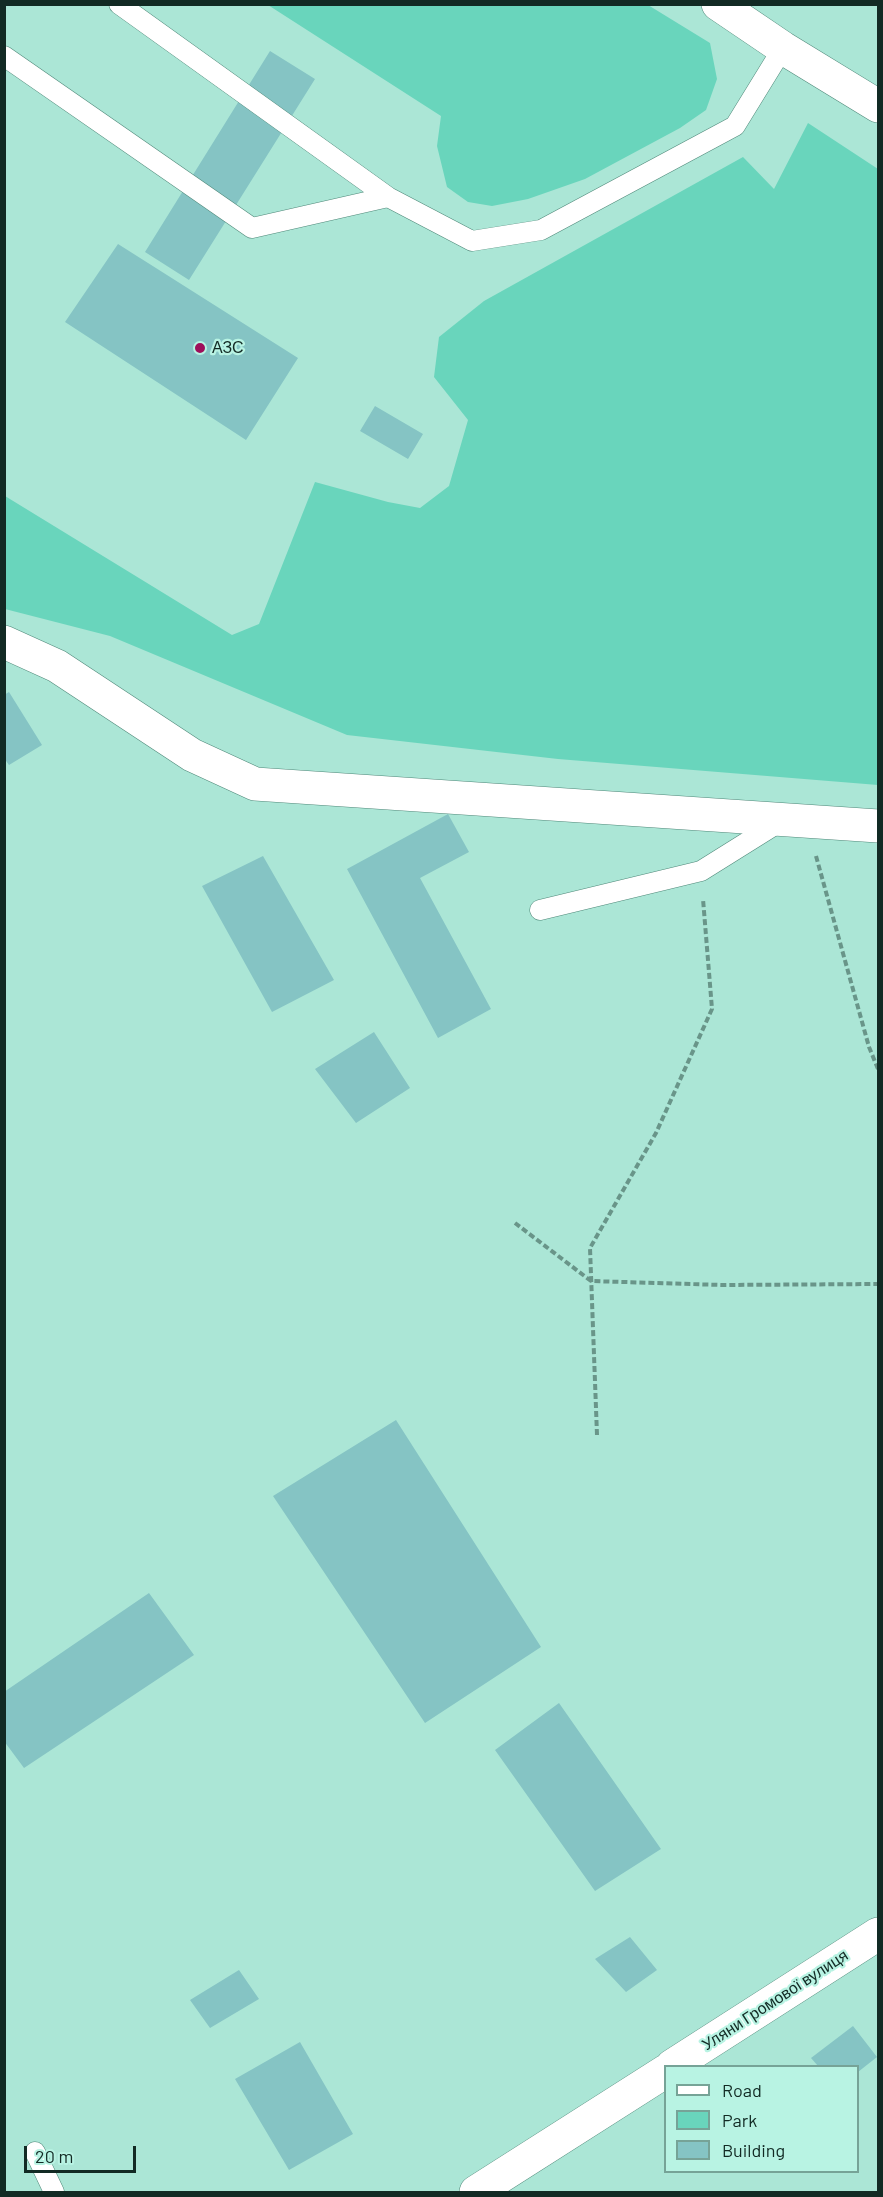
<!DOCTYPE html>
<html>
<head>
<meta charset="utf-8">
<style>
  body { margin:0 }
  #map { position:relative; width:883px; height:2197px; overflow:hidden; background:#abe6d6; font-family:Barlow,sans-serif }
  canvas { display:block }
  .frame { position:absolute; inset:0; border:6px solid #122a24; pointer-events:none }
  .legend { position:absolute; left:664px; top:2065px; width:195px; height:108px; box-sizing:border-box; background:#b8f3e3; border:2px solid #76a397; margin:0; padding:8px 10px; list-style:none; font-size:18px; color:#122a24 }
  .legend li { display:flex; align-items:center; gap:12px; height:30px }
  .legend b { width:30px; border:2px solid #76a397 }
  .scale { position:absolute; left:24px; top:2146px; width:112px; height:27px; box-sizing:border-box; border:3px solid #122a24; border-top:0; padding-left:8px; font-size:18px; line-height:21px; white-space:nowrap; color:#122a24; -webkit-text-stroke:4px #b8f3e3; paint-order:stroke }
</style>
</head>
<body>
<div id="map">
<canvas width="883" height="2197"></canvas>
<div class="frame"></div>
<ul class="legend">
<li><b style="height:8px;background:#fff"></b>Road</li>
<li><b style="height:16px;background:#69d5bc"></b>Park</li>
<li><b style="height:16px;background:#85c4c4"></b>Building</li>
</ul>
<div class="scale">20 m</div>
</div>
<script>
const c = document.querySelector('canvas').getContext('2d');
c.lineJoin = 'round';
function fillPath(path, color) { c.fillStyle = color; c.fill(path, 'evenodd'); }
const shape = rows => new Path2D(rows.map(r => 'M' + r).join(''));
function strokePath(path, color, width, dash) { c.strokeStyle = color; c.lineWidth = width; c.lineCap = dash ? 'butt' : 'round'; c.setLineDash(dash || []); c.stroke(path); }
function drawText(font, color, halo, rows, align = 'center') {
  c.font = font + ' Barlow,sans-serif'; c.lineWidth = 4.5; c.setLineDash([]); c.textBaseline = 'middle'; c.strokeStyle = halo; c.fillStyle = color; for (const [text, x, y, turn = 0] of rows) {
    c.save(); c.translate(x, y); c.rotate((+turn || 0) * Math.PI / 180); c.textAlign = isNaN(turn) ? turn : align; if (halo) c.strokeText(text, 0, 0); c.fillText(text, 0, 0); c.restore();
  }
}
const green = shape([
  [268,5,648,5,710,43,717,79,706,110,680,128,585,179,528,199,492,206,468,202,447,187,437,146,441,116],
  [808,123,878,169,878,785,558,759,347,735,110,636,5,609,5,496,232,635,259,624,315,482,388,502,420,508,449,486,468,420,434,377,439,337,484,301,743,157,774,189]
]);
const building = shape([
  [270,51,315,79,189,280,145,252],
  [118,244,298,358,246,440,65,322],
  [375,406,423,434,408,459,360,431],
  [9,692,42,745,9,765,4,758,4,695],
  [448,814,469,852,420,878,491,1009,438,1038,347,869],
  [263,856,334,980,272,1012,202,886],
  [374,1032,410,1088,356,1123,315,1069],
  [396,1420,541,1647,425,1723,273,1496],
  [149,1593,194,1655,24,1768,4,1741,4,1692],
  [559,1703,661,1849,595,1891,495,1750],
  [630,1937,657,1970,626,1992,595,1959],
  [239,1970,259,1999,210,2028,190,2000],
  [853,2026,877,2057,858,2072,858,2066,818,2066,811,2058],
  [300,2042,353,2134,289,2170,235,2079]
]);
const path = shape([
  [816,856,869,1047,878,1069],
  [515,1223,591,1281,722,1285,878,1284],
  [597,1435,590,1248,656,1133,712,1009,703,899]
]);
const service = shape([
  [119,4,388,197,472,241,541,230,735,126,783,48],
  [4,56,252,228,388,197],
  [540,910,701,871,781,821],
  [35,2152,54,2192]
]);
const minor = shape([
  [4,642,57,666,192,755,255,784,878,826],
  [672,2066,878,1934],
  [476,2192,666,2071]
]);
const tertiary = shape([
  [718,4,783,48,878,106]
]);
const markers = [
  [200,348,6,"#9e0f5b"]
];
const poiNames = [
  ["АЗС",212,348]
];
const streetNames = [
  ["Уляни Громової вулиця",775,2000,-33]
];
fillPath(green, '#69d5bc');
fillPath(building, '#85c4c4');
strokePath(service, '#4f8879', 21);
strokePath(minor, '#4f8879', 34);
strokePath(tertiary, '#4f8879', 34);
strokePath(path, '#699589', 4, [6, 3]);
strokePath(service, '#fff', 20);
strokePath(minor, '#fff', 33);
strokePath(tertiary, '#fff', 33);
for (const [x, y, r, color] of markers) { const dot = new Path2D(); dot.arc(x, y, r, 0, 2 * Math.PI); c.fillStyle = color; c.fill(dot); strokePath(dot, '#b8f3e3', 2); }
drawText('16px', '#122a24', '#b8f3e3', poiNames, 'left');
drawText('16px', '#122a24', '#b8f3e3', streetNames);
</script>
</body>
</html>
